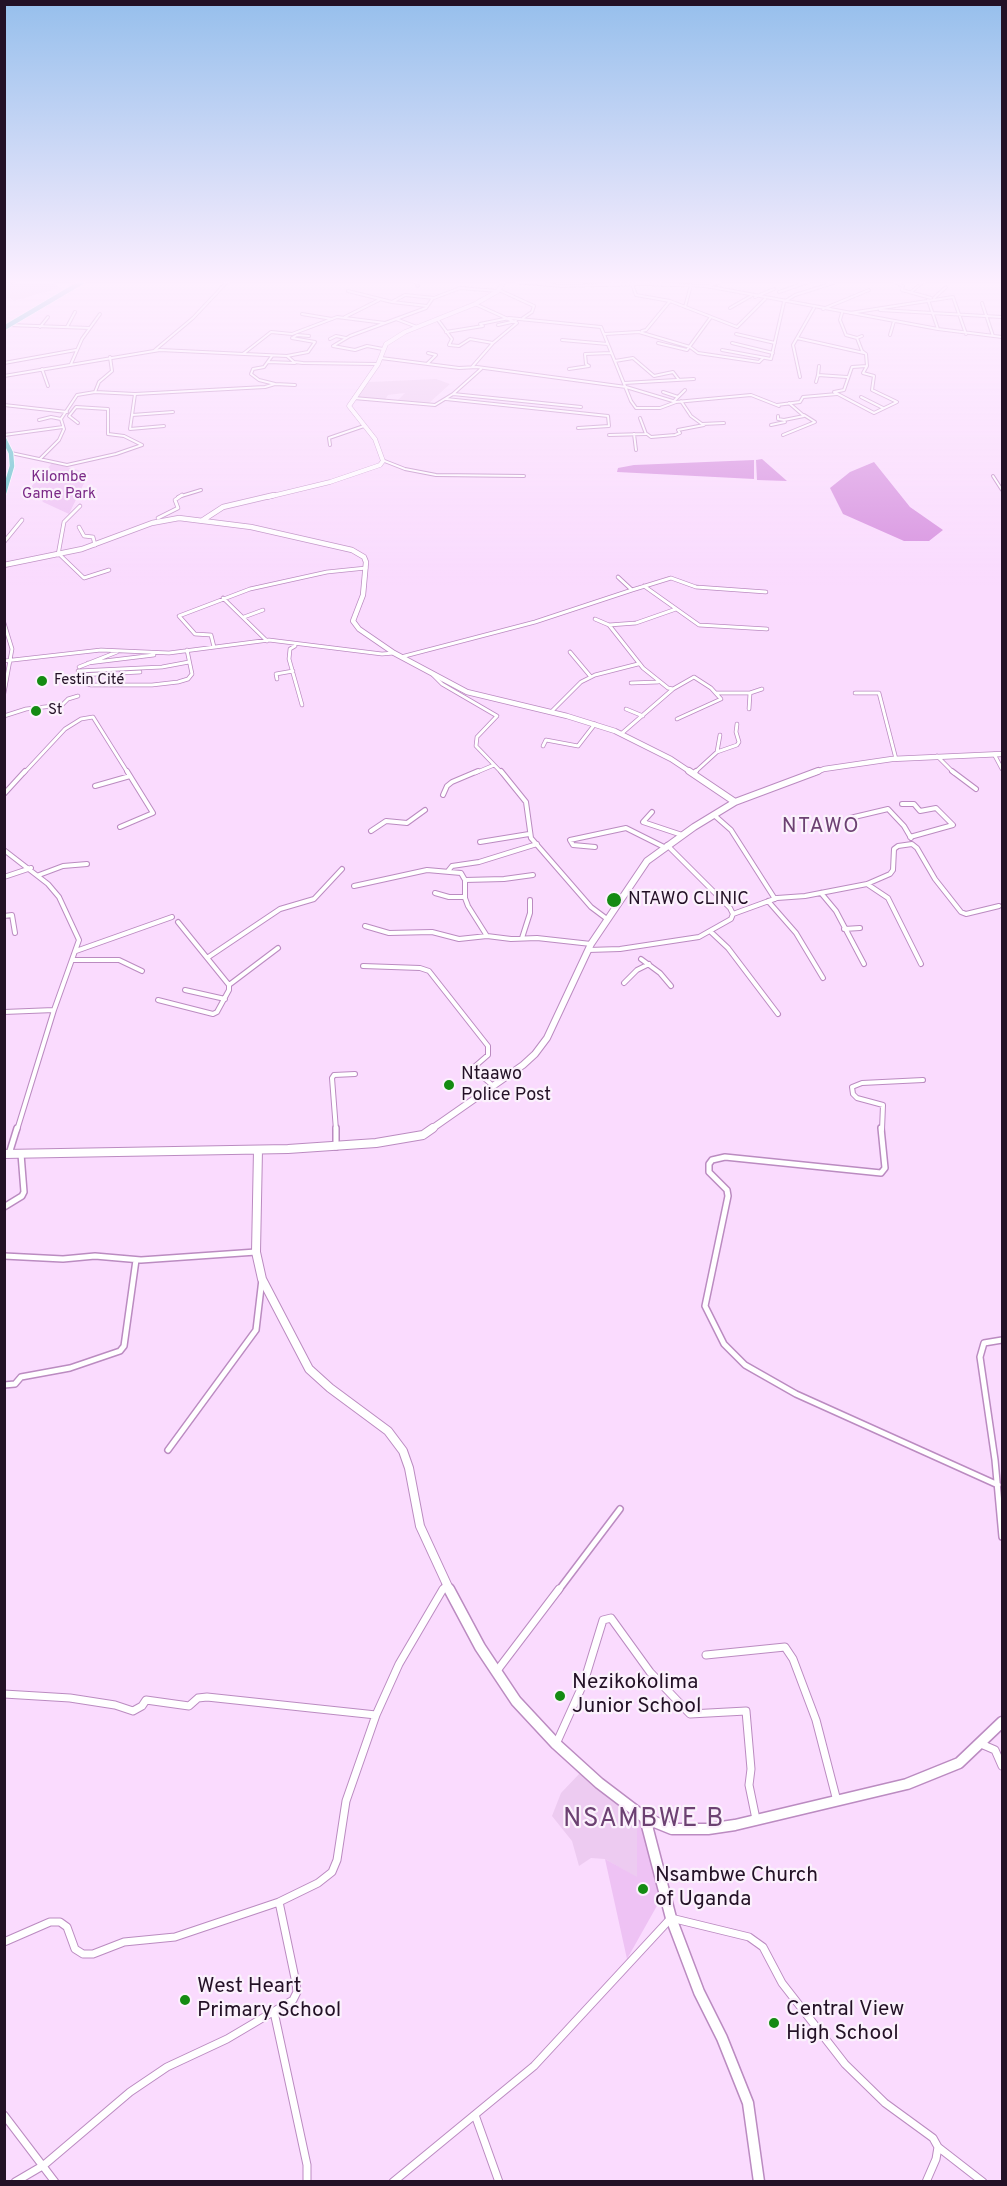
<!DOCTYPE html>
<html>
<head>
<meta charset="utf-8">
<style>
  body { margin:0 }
  #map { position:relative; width:1007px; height:2186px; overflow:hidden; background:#fadbfe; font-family:Overpass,sans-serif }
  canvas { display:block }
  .frame { position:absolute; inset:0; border:6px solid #231126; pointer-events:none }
</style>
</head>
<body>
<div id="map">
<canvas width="1007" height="2186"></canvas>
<div class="frame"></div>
</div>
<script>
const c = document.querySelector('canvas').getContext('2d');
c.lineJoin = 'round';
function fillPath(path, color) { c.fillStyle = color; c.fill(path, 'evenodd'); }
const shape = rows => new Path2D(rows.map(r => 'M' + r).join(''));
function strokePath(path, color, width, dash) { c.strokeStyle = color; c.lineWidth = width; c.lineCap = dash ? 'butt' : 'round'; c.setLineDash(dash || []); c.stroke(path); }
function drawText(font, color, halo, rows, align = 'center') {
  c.font = font + ' Overpass,sans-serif'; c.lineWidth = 4.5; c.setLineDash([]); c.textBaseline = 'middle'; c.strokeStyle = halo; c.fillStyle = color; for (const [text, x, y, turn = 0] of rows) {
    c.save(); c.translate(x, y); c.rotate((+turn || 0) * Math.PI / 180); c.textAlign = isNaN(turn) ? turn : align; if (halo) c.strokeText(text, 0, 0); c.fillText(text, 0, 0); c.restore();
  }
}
const built = shape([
  [17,282,53,282,60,288,14,301,10,298,5,300,5,285],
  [436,379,450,384,427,405,396,402,405,393,388,395,385,400,356,397,366,383,370,382],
  [580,1773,637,1819,637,1878,605,1859,591,1858,579,1866,572,1841,552,1816,561,1793]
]);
const green = shape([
  [52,463,89,473,69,514,43,502,31,487],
  [637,1819,644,1826,663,1895,627,1959,605,1859,637,1877]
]);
const forest = shape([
  [762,459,787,481,757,480,756,460],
  [754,460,754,479,617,472,618,468,634,465],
  [874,462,910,507,943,530,929,541,904,541,843,514,830,488,850,472]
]);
const streetFar4 = shape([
  [416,282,418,286],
  [517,282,562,286,643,284,706,286,938,329,1002,337],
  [895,282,903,286,902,290,931,298],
  [632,284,636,295,670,301,737,327,765,299],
  [709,286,720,282],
  [499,290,534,306,532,312,523,318],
  [348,291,392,302,405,295,434,298,460,288,498,291],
  [779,292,808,282],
  [911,292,923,282],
  [755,297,774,289],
  [934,298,946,287],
  [928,300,938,329],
  [392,302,427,306],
  [982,303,993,336],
  [685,307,691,285],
  [730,308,751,296],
  [823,309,869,290],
  [880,310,1002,317],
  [842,313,840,320,846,335,857,338],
  [850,313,953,297,966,334],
  [302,314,332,319],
  [345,317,379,300],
  [396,319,417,327],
  [438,320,452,339,449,345,459,346,470,339,493,343],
  [9,325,90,328],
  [498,325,516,321],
  [40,327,48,317],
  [67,327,75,312],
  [642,331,646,330,670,301],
  [446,332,483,326,480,324,509,318,601,327,631,401,636,408,660,408,676,402,751,395,779,406],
  [605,334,639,332,690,347,698,353,759,362,763,358],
  [736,334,775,343],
  [890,335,894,321],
  [862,336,857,338,862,351,866,354,867,366],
  [797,338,864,353],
  [330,339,336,336,346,338],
  [562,340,608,344],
  [658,343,687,350,711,317],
  [732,343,773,353],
  [333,346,350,336,426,308,433,298],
  [333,346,355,350,367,346,383,349],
  [155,350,193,318,227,282],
  [722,350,771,359,784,302,795,295,833,283],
  [243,354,271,332,292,334,337,317,385,323],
  [272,356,264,367,253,369,251,374,259,380,275,384],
  [287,356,308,352,315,342,292,338,297,335,309,336],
  [381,358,459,368,477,367,626,387,676,402],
  [615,361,633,358,654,376,673,372,679,380],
  [268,362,295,363],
  [4,363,76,350],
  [71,364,82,339,100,314],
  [427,364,436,355,428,353],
  [867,366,863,373,874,376,872,390,897,402,874,413,834,392,844,390,852,367,867,366],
  [472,367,493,343,517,323,475,304],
  [42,369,48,386],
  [569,369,589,366,586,364,585,354,611,353],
  [818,375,819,366],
  [4,376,160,350,287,356,294,362,303,363,378,364],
  [800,377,793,345,814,308],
  [816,382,818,375,847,377],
  [624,383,694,379],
  [95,392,99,382,112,371,110,357],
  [663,392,678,397,674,401],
  [135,394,130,429,164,426],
  [453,394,581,407],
  [678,397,685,390],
  [861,397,883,408],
  [354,398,435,405,453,394,481,369],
  [446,399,608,416,609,426,578,428],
  [681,401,691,416,702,424,724,423],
  [4,405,67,412],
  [777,405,800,402,803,397,837,394],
  [132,415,173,412],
  [778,416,778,419,784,420,804,416,789,403],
  [39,420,51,417,61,419],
  [78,423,69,416,76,407,108,409,108,434,124,436,142,445],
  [771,425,785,422],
  [634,434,636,450],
  [647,434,651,437,675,435,680,433,678,430,704,425],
  [4,435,63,427],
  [609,435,646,434,640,418],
  [783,435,815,422,804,415],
  [330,445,329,438,364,426],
  [11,453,67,465,116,454,142,445],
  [40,459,59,440,64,429,61,419,77,395,95,392,135,394,265,387,275,384,295,385],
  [382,460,405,469,436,475,524,476],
  [993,476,1002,490],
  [178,497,201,490]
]);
const streetFar3 = shape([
  [158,518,178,508,175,500,182,495],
  [79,527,84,536,93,537,95,545],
  [4,542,22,520],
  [58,555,64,522,80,506],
  [60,555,84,578,109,570],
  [644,586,699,625,767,629],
  [632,590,671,578,696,587,766,592],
  [223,598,267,641],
  [244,617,263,610],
  [595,619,609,625,636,623,676,609],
  [4,623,12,649,4,693],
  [609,625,643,668,668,688,673,689,694,677,711,688,721,699,677,719],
  [295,646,290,649,289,659,302,705],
  [214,647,211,635,195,634,179,616,250,589,327,572,366,568],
  [570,652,591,677],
  [401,657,535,622,632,590,618,577],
  [4,661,101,650,169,653,269,640,382,654,394,653],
  [88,663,154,655],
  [79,667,117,652],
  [78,671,162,667,189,662],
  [121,673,140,672],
  [82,675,98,674],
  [433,675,442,684,497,716,477,737,476,746,502,773],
  [78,676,84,683,91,685,152,685,178,682,188,679,192,674,187,650],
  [277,679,276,674,293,671],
  [631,683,658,682],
  [106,684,116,678],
  [716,693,750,693,749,709],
  [750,693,762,689],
  [855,693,879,693,896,759],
  [626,709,643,716],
  [551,712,581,682,595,675,638,664],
  [4,716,26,709,62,705,68,699,78,696],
  [621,734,673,689],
  [543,746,546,740,578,746,595,724],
  [717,752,720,735],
  [994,754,1002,769],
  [937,756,954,773],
  [24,773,65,729,81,719,93,717,128,773],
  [475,773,494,765],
  [694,773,717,752,737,745,739,742,736,732,737,724]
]);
const streetFar2 = shape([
  [501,771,526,802,531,838,591,907,607,919],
  [952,771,976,789],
  [693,774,696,771],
  [95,786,130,776],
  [4,794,25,771],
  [443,795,447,786,452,782,478,771],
  [902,804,914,804,920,811,936,808,953,825,910,837],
  [652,812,643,822,682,835],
  [714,815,731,830,775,899],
  [850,818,888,809,904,826,911,838],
  [120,827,153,813,127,771],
  [371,831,386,821,407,823,425,810],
  [480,842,529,834],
  [595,847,573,845,570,840,626,828,664,847],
  [4,850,48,884,59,897,79,940,54,1010,17,1130],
  [448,871,452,866,479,862,537,844],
  [39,875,63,866,87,864],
  [4,877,31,868],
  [465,880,504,879,533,875],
  [867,884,890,874,893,870,894,849,898,846,912,844,917,848,935,879,961,912,966,914,999,906],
  [354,886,427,870,461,873,465,880,465,898,468,906,487,936],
  [435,893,449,897,465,897],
  [821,893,836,911,864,964],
  [768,901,796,933,823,978],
  [733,914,777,898,805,896,867,884,888,898,921,964],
  [4,916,12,915,15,933],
  [365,926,389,933,432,932,459,939,487,936,511,939,537,938,591,944],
  [844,929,860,928],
  [711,932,728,948,778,1014],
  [522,938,530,913,530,900],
  [588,950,620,949,699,937,731,919,733,914,730,908,667,845],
  [76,951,172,917],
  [207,958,280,909,314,899,342,869],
  [641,959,660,973,671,986],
  [73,960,119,960,142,971],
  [363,966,420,968,429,971,488,1046,488,1055,473,1068,493,1086],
  [624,983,637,970,649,964],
  [229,985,278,948],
  [185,990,225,999],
  [158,1000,213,1014,217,1012,229,990,229,985,178,922],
  [4,1012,54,1010],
  [336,1130,332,1078,334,1075,355,1074],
  [882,1130,883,1105,857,1098,853,1094,852,1087,862,1083,923,1080]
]);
const streetFar1 = shape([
  [881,1128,885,1168,881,1173,725,1157,712,1160,709,1164,709,1172,727,1190,728,1196,705,1306,724,1344,745,1365,796,1394,998,1485],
  [336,1147,336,1128],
  [9,1154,17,1128],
  [4,1207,22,1196,24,1192,21,1154],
  [4,1256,63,1259,95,1256,141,1260,256,1252],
  [1002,1340,984,1343,980,1357,995,1460,1002,1537],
  [4,1385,15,1384,21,1377,70,1368,120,1351,124,1346,136,1260],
  [168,1450,256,1330,262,1279],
  [442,1591,446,1584],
  [558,1591,620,1509]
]);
const street = shape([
  [706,1655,785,1647,793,1659,816,1720,837,1801],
  [496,1672,559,1589],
  [4,1694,70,1698,115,1705,133,1711,142,1706,146,1700,189,1706,198,1698,207,1697,376,1715],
  [556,1744,584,1682,603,1620,611,1618,650,1672,690,1714,746,1711,751,1769,749,1785,756,1819],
  [981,1744,995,1750,1002,1766],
  [4,1942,50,1922,60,1922,67,1927,75,1949,83,1954,93,1954,124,1942,175,1937,279,1902,318,1883,332,1872,337,1860,346,1801,376,1715,399,1664,443,1589],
  [274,2012,307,2165,307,2182],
  [4,2115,55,2182],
  [475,2115,499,2182],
  [938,2147,983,2182],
  [15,2182,44,2165,130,2092,167,2067,227,2039,293,2000,297,1992,296,1983,279,1902],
  [393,2182,534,2066,671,1918,749,1937,763,1947,782,1983,845,2064,885,2103,933,2138,938,2147,936,2159,926,2182]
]);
const secondaryFar4 = shape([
  [268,497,330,482,380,465,383,461,375,439,349,406,378,364,386,344,405,332,475,304,498,291,504,282]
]);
const secondaryFar3 = shape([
  [203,520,223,507,274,495],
  [4,565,82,549,152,523,179,518,251,527,352,550,364,557,366,562,363,595,353,621,359,629,394,653,467,692,567,716,615,731,671,759,692,773],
  [814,773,824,769,892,759,1002,754]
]);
const secondaryFar2 = shape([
  [689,771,735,802],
  [430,1130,523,1065,535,1054,547,1038,591,944,647,861,694,827,735,802,818,771]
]);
const secondaryFar1 = shape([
  [258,1150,256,1252,262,1279,309,1369,330,1388,388,1431,403,1451,409,1468,420,1526,450,1591],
  [4,1154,288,1149,376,1143,423,1135,433,1128]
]);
const secondary = shape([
  [449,1589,480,1647,516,1701,556,1744,599,1783,645,1818,671,1918,699,1992,722,2038,748,2103,759,2182],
  [645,1818,672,1829,708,1829,735,1825,907,1784,959,1763,1002,1722]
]);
const highway = shape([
  [4,328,82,282],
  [4,439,11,453,12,466,4,493]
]);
const markers = [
  [42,681,6,"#148b12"],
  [36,711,6,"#148b12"],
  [614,900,8,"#148b12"],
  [449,1085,6,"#148b12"],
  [560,1696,6,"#148b12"],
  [643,1889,6,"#148b12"],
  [185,2000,6,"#148b12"],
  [774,2023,6,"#148b12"]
];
const farParknames = [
  ["Kilombe",59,478],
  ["Game Park",59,495]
];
const farPoinames = [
  ["Festin Cité",54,681],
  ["St",48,711]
];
const poiNames = [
  ["NTAWO CLINIC",628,900],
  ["Ntaawo",461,1075],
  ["Police Post",461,1096]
];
const quarterNames = [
  ["NTAWO",821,828]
];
const nearPoinames = [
  ["Nezikokolima",572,1684],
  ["Junior School",572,1708],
  ["Nsambwe Church",655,1877],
  ["of Uganda",655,1901],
  ["West Heart",197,1988],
  ["Primary School",197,2012],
  ["Central View",786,2011],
  ["High School",786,2035]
];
const nearQuarternames = [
  ["NSAMBWE B",644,1821]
];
fillPath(built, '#edcbf1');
fillPath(green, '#eec2f4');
fillPath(forest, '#d690df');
strokePath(streetFar4, '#bb8bc1', 4);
strokePath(streetFar3, '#bb8bc1', 4.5);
strokePath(streetFar2, '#bb8bc1', 6);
strokePath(streetFar1, '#bb8bc1', 8);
strokePath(street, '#bb8bc1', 9);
strokePath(secondaryFar4, '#bb8bc1', 5);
strokePath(secondaryFar3, '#bb8bc1', 6);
strokePath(secondaryFar2, '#bb8bc1', 8);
strokePath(secondaryFar1, '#bb8bc1', 10);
strokePath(secondary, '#bb8bc1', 13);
strokePath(highway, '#fff', 6);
strokePath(streetFar4, '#fff', 2);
strokePath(streetFar3, '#fff', 3);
strokePath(streetFar2, '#fff', 4);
strokePath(streetFar1, '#fff', 5);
strokePath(street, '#fff', 7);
strokePath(secondaryFar4, '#fff', 4);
strokePath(secondaryFar3, '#fff', 4.5);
strokePath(secondaryFar2, '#fff', 6);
strokePath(secondaryFar1, '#fff', 8);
strokePath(secondary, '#fff', 10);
strokePath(highway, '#5cc1c9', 4.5);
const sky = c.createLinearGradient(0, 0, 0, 588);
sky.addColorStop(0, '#96bfec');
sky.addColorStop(0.48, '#fdefff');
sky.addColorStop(1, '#fdefff00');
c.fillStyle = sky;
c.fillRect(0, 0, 1007, 588);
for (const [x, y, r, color] of markers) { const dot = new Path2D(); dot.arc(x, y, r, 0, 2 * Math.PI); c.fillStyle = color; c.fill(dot); strokePath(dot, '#fbf1fc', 2); }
drawText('15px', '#7a2886', '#fbf1fc', farParknames);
drawText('15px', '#231126', '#fbf1fc', farPoinames, 'left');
drawText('18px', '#231126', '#fbf1fc', poiNames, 'left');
c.letterSpacing = '1.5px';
drawText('21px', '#6c4172', '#fbf1fc', quarterNames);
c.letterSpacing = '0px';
drawText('21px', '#231126', '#fbf1fc', nearPoinames, 'left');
c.letterSpacing = '1.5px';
drawText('26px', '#6c4172', '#fbf1fc', nearQuarternames);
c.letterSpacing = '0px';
</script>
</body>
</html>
